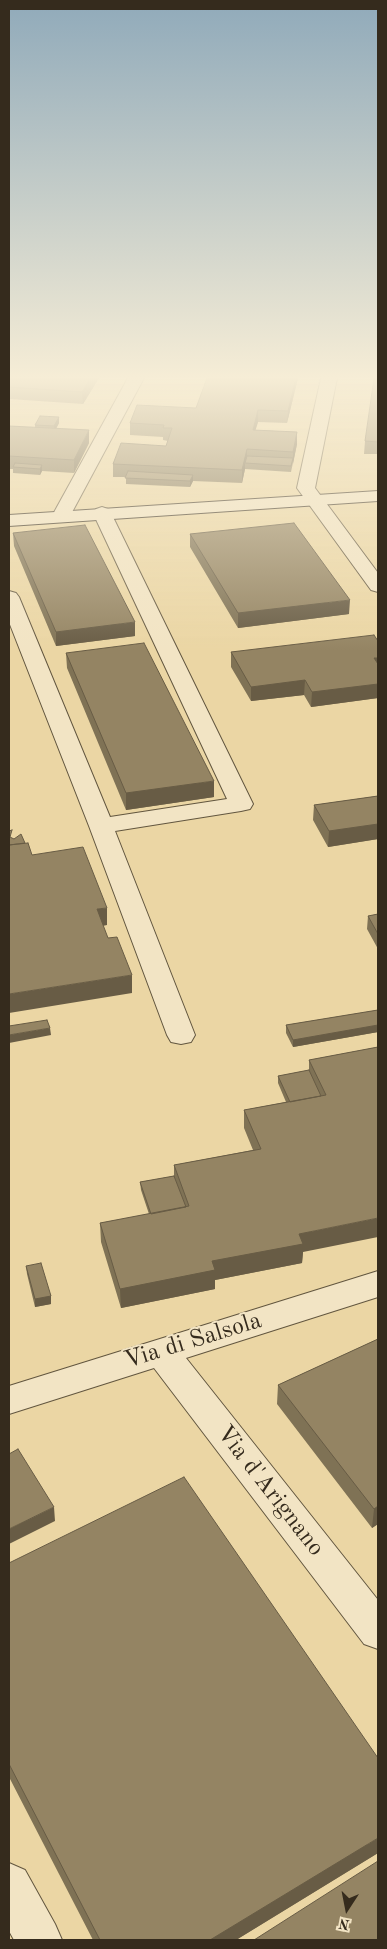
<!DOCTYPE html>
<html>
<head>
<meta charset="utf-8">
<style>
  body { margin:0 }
  #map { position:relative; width:387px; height:1949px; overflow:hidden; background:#ebd6a4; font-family:"Old Standard TT",serif }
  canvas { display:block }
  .frame { position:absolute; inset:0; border:10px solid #352b1d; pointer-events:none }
  .north { position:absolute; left:322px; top:1884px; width:50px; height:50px; -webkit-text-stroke:4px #f2e4c4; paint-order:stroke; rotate:191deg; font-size:14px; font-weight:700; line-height:20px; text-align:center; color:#352b1d }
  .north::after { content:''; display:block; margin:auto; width:18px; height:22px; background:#352b1d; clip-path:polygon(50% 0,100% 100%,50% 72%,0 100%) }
</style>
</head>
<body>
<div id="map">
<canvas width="387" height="1949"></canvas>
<div class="frame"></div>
<div class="north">N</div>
</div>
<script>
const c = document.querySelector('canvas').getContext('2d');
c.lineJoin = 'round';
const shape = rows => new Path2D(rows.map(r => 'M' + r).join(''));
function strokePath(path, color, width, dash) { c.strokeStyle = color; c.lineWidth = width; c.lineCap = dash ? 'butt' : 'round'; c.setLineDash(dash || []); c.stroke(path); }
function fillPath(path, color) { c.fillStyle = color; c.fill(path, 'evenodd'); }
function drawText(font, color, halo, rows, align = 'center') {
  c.font = font + ' "Old Standard TT",serif'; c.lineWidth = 4; c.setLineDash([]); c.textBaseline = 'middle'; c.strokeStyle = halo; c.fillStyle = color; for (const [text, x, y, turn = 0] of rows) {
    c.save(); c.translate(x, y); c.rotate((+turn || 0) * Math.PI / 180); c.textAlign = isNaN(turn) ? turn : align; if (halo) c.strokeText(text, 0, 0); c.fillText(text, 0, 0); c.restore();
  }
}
const street = shape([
  [128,378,144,378,70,516,68,520,61,522,54,520,52,516,128,378],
  [321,378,337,378,315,488,378,573,378,592,371,590,297,488,321,378],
  [102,507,108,509,111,513,253,804,250,809,241,811,115,831,195,1035,191,1042,181,1044,171,1042,167,1035,89,826,9,622,9,591,16,593,19,597,110,817,227,799,93,513,96,509,102,507],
  [378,1271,378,1297,186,1358,378,1600,378,1649,364,1644,154,1368,9,1414,9,1386,378,1271],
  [9,1863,25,1870,55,1924,62,1940,14,1940,9,1931,9,1863]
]);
const secondary = shape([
  [378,491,378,501,9,526,9,515,378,491]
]);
const wall = shape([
  [9,378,99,378,83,404,9,399],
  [207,378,298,378,287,423,258,422,255,430,297,432,297,444,291,472,245,469,242,483,193,481,190,487,126,484,126,477,113,477,113,464,166,446,168,441,163,440,163,437,130,435,130,423,196,408],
  [378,378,378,454,364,454,365,441],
  [59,417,59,423,56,429,89,443,74,473,42,471,40,475,13,473,13,469,9,469,9,426,35,428,35,425],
  [13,533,135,636,56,646,14,546],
  [190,534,349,614,238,628,190,547],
  [378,641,378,698,311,707,304,695,251,701,231,667,231,652],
  [66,653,214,797,126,810,67,668],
  [378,796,378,839,328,847,313,820,314,805],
  [378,914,378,949,367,929,368,916],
  [378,1010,378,1032,293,1047,286,1033,286,1025],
  [378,1047,303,1252,302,1263,215,1280,215,1289,121,1308,101,1242,100,1223,149,1214,141,1190,140,1182,174,1176,174,1165,253,1150,244,1128,244,1110,286,1102,278,1083,278,1076,309,1070,309,1060],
  [26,1266,51,1296,51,1304,35,1307,27,1274],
  [378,1339,378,1524,372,1528,277,1404,278,1385],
  [9,1563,378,1853,236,1940,93,1940,9,1777]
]);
const shadedWall = shape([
  [91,378,99,378,83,404,82,392],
  [296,378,298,378,287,423,288,411],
  [258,410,258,422,252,442,253,430],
  [59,417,59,423,54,432,54,426],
  [89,430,89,443,74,473,74,460],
  [297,432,297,444,293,464,293,452],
  [247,449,247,462,245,463,245,469,242,483,242,470],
  [42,465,42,471,40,475,40,469],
  [193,475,193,481,190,487,190,481],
  [350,600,349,614,238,628,238,613],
  [135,622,135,636,56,646,56,632],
  [9,647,10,663,9,663],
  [374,658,378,658,378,672],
  [305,680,304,695,251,701,251,687],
  [378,684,378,698,311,707,312,692],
  [214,781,214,797,126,810,126,793],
  [378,824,378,839,328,847,329,831],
  [107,908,107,925,98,927,97,909],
  [132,975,132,993,9,1013,9,994],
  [378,1025,378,1032,293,1047,293,1040],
  [50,1028,51,1035,9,1043,9,1035],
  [378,1218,378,1237,303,1252,302,1263,215,1280,215,1289,121,1308,120,1289,299,1234],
  [51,1296,51,1304,35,1307,35,1299],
  [378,1506,378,1524,372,1528,374,1509],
  [54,1507,55,1521,9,1544,9,1529],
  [378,1838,378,1853,236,1940,210,1940]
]);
const building = shape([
  [9,378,91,378,82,392,9,387,9,378],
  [207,378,296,378,288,411,258,410,253,430,297,432,293,452,247,449,242,470,113,464,121,443,166,446,172,428,163,428,164,425,130,423,137,405,196,408,207,378],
  [374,378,378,378,378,442,365,441,374,378],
  [40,416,59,417,54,426,35,425,40,416],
  [9,426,89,430,74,460,9,456,9,426],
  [247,456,293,458,291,466,245,463,247,456],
  [15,463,42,465,40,469,13,467,15,463],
  [128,471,193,475,190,481,125,478,128,471],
  [294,523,350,600,238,613,190,534,294,523],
  [85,525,135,622,56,632,13,533,85,525],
  [374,635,378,641,378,658,374,658,378,664,378,684,312,692,305,680,251,687,231,652,374,635],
  [144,643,214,781,126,793,66,653,144,643],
  [378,796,378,824,329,831,314,805,378,796],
  [12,830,10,837,14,839,21,834,25,843,9,845,9,831,12,830],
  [28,843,32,855,83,847,107,908,97,909,108,938,117,937,132,975,9,994,9,845,28,843],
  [378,914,378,934,368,916,378,914],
  [378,1010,378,1025,293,1040,286,1025,378,1010],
  [47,1020,50,1028,9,1035,9,1026,47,1020],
  [378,1047,378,1218,299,1234,303,1244,212,1261,215,1270,120,1289,100,1223,189,1206,174,1165,261,1149,244,1110,326,1095,309,1060,378,1047],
  [309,1070,321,1096,290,1102,278,1076,309,1070],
  [174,1176,186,1207,151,1214,140,1182,174,1176],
  [41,1263,51,1296,35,1299,26,1266,41,1263],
  [378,1339,378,1506,374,1509,278,1385,378,1339],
  [18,1449,54,1507,9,1529,9,1454,18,1449],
  [184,1477,378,1758,378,1838,210,1940,100,1940,9,1764,9,1563,184,1477],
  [378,1861,378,1940,254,1940,378,1861]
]);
const nearStreetnames = [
  ["Via di Salsola",193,1341,-17],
  ["Via d'Arignano",270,1491,52]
];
strokePath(street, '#62563f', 2);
strokePath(secondary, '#352b1d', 2);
fillPath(street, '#f2e4c4');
fillPath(secondary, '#f2e4c4');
fillPath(wall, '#7f7255');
fillPath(shadedWall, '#685c45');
fillPath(building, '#948463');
strokePath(building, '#685c45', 1);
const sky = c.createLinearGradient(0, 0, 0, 651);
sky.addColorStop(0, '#90aaba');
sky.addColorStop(0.58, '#f6edd6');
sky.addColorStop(1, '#f6edd600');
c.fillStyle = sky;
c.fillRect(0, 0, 387, 651);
drawText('24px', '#352b1d', '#f2e4c4', nearStreetnames);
</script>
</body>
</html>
